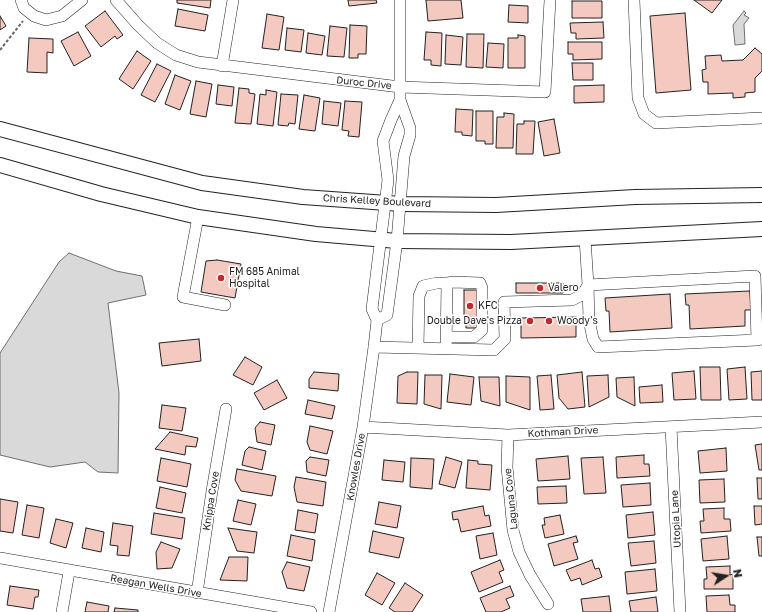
<!DOCTYPE html>
<html>
<head>
<meta charset="utf-8">
<style>
  body { margin:0 }
  #map { position:relative; width:762px; height:612px; overflow:hidden; background:#fff; font-family:"Golos Text",sans-serif }
  canvas { display:block }
  .north { position:absolute; left:706px; top:556px; width:40px; height:40px; -webkit-text-stroke:3px #fff; paint-order:stroke; rotate:78deg; font-size:11px; font-weight:700; line-height:16px; text-align:center; color:#222 }
  .north::after { content:''; display:block; margin:auto; width:14px; height:18px; background:#222; clip-path:polygon(50% 0,100% 100%,50% 72%,0 100%) }
</style>
</head>
<body>
<div id="map">
<canvas width="762" height="612"></canvas>
<div class="north">N</div>
</div>
<script>
const c = document.querySelector('canvas').getContext('2d');
c.lineJoin = 'round';
function fillPath(path, color) { c.fillStyle = color; c.fill(path, 'evenodd'); }
const shape = rows => new Path2D(rows.map(r => 'M' + r).join(''));
function strokePath(path, color, width, dash) { c.strokeStyle = color; c.lineWidth = width; c.lineCap = dash ? 'butt' : 'round'; c.setLineDash(dash || []); c.stroke(path); }
function drawText(font, color, halo, rows, align = 'center') {
  c.font = font + ' "Golos Text",sans-serif'; c.lineWidth = 3; c.setLineDash([]); c.textBaseline = 'middle'; c.strokeStyle = halo; c.fillStyle = color; for (const [text, x, y, turn = 0] of rows) {
    c.save(); c.translate(x, y); c.rotate((+turn || 0) * Math.PI / 180); c.textAlign = isNaN(turn) ? turn : align; if (halo) c.strokeText(text, 0, 0); c.fillText(text, 0, 0); c.restore();
  }
}
const water = shape([
  [744,11,746,13,744,15,749,18,744,24,745,44,735,45,733,25,744,11],
  [69,253,116,271,142,276,146,295,108,303,119,393,118,473,98,472,85,462,50,467,0,455,0,353,59,262,69,253]
]);
const building = shape([
  [177,0,211,0,210,8,177,3,177,0],
  [348,0,376,0,377,3,349,6,348,0],
  [426,0,461,0,463,18,428,21,426,0],
  [694,0,722,0,712,13,694,0],
  [572,1,602,1,602,18,572,18,572,1],
  [509,5,528,6,528,23,508,22,509,5],
  [178,9,208,15,205,31,175,26,178,9],
  [105,11,123,35,117,39,115,36,101,47,85,26,105,11],
  [685,13,691,90,656,93,650,16,685,13],
  [267,14,284,17,279,50,262,48,267,14],
  [0,16,6,26,0,30,0,16],
  [603,22,604,38,576,39,576,33,571,33,570,23,603,22],
  [350,25,367,26,366,54,358,54,358,58,349,58,350,25],
  [330,26,347,28,344,57,327,56,330,26],
  [287,28,304,30,301,52,285,50,287,28],
  [78,32,91,56,74,66,61,41,78,32],
  [426,32,442,33,441,66,431,65,431,60,424,60,426,32],
  [308,33,325,36,322,55,306,53,308,33],
  [467,34,484,34,483,68,466,67,467,34],
  [446,35,463,37,461,65,445,64,446,35],
  [518,35,525,36,525,68,508,68,508,38,518,38,518,35],
  [29,38,53,39,53,53,47,52,47,73,27,72,29,38],
  [568,42,602,42,602,59,573,60,573,54,568,54,568,42],
  [488,43,504,44,503,68,486,67,488,43],
  [755,48,762,54,762,71,755,78,755,92,745,93,745,97,733,98,733,93,708,94,708,82,703,82,702,70,706,69,705,56,721,55,722,61,743,60,755,48],
  [137,51,151,61,133,89,119,79,137,51],
  [572,63,593,63,593,80,573,80,572,63],
  [157,64,171,71,155,102,141,95,157,64],
  [175,75,191,81,180,110,165,104,175,75],
  [196,81,212,84,206,117,190,114,196,81],
  [218,85,234,87,232,106,216,104,218,85],
  [604,85,604,102,574,103,574,86,604,85],
  [239,88,249,89,249,93,255,94,251,124,235,123,239,88],
  [266,90,277,92,273,126,257,124,260,94,266,95,266,90],
  [281,94,298,95,295,124,289,123,288,126,278,125,281,94],
  [304,95,320,98,315,131,299,129,304,95],
  [324,101,341,103,338,126,322,124,324,101],
  [345,101,362,102,359,137,348,136,349,131,342,130,345,101],
  [456,109,473,110,472,136,462,135,462,132,455,132,456,109],
  [476,111,493,111,493,144,485,144,485,141,476,141,476,111],
  [504,113,514,114,513,148,496,148,497,117,504,117,504,113],
  [554,119,560,153,544,156,538,122,554,119],
  [524,121,535,121,533,154,516,154,517,124,524,124,524,121],
  [217,260,241,264,235,298,201,292,206,261,217,260],
  [516,283,563,283,563,293,516,293,516,283],
  [464,290,477,290,477,328,466,328,466,323,464,322,464,290],
  [750,291,751,310,745,310,745,326,690,329,689,305,686,305,685,294,750,291],
  [670,294,672,328,610,332,609,311,606,311,605,298,670,294],
  [576,317,576,337,521,338,521,318,576,317],
  [199,339,201,361,162,366,159,343,199,339],
  [245,357,262,367,253,385,233,375,245,357],
  [700,367,720,367,721,400,701,400,700,367],
  [745,367,747,399,729,400,727,369,745,367],
  [694,371,696,399,674,400,672,373,694,371],
  [762,371,762,400,752,400,751,372,762,371],
  [314,372,339,374,338,391,309,388,309,379,314,372],
  [407,372,418,372,417,404,397,403,398,376,407,372],
  [582,372,585,407,568,409,559,398,557,375,582,372],
  [450,374,474,377,471,405,447,402,450,374],
  [425,375,442,375,441,409,424,404,425,375],
  [551,375,554,409,540,410,537,376,551,375],
  [608,375,609,397,589,407,587,376,608,375],
  [506,376,530,377,530,410,506,402,506,376],
  [479,377,499,377,500,406,481,401,479,377],
  [634,377,635,406,617,397,616,378,634,377],
  [277,380,287,398,264,410,254,393,277,380],
  [662,385,663,402,640,403,639,387,662,385],
  [308,400,335,406,332,419,305,414,308,400],
  [162,405,186,408,182,431,159,428,162,405],
  [260,422,275,425,271,445,257,442,255,428,260,422],
  [310,426,333,431,327,454,310,450,307,442,310,426],
  [170,432,198,438,196,447,186,446,185,455,155,449,170,432],
  [762,444,762,470,759,470,755,445,762,444],
  [249,447,266,451,262,470,242,465,245,451,249,447],
  [726,448,727,471,700,473,698,451,726,448],
  [644,455,644,464,649,464,650,476,617,478,616,457,644,455],
  [568,456,570,479,538,481,536,459,568,456],
  [310,457,329,460,326,476,307,472,306,461,310,457],
  [446,457,462,462,455,488,439,484,446,457],
  [603,457,606,493,584,494,581,458,603,457],
  [161,458,191,464,187,487,157,481,161,458],
  [411,458,434,459,432,489,410,487,411,458],
  [384,460,405,462,403,482,382,480,384,460],
  [468,460,478,461,478,464,492,465,490,490,466,488,468,460],
  [237,469,276,476,272,496,241,491,235,480,237,469],
  [296,477,326,482,323,506,297,502,294,487,296,477],
  [757,478,762,478,762,499,758,499,757,478],
  [724,479,725,502,700,503,699,480,724,479],
  [650,483,651,505,623,507,621,485,650,483],
  [566,486,567,503,538,504,537,487,566,486],
  [160,487,186,493,182,513,156,508,160,487],
  [0,499,18,502,13,533,0,531,0,499],
  [238,500,256,504,251,525,233,521,238,500],
  [379,502,401,506,397,528,375,524,379,502],
  [27,505,44,508,39,538,22,535,27,505],
  [483,506,485,516,489,515,491,526,461,532,458,519,453,520,452,512,483,506],
  [754,506,762,506,762,524,755,525,754,506],
  [724,508,724,519,730,519,731,531,701,533,700,521,704,521,703,509,724,508],
  [298,510,318,514,315,533,295,530,298,510],
  [653,512,655,535,628,538,626,515,653,512],
  [154,513,185,518,182,539,151,534,154,513],
  [560,515,564,534,545,538,542,525,545,525,544,518,560,515],
  [56,519,73,523,66,548,50,543,56,519],
  [113,523,133,526,129,556,117,555,118,546,110,545,113,523],
  [86,528,104,532,101,552,82,548,86,528],
  [228,528,257,532,254,553,237,551,228,528],
  [373,531,404,538,399,558,369,552,373,531],
  [493,533,497,555,480,559,476,536,493,533],
  [291,535,315,540,312,561,287,556,291,535],
  [576,536,578,542,573,543,578,559,554,566,548,544,576,536],
  [727,536,729,559,703,561,701,539,727,536],
  [757,537,762,537,762,556,759,556,757,537],
  [654,541,656,563,631,566,628,543,654,541],
  [161,542,180,549,172,568,157,569,156,552,161,542],
  [229,557,248,557,247,581,220,580,229,557],
  [500,560,504,570,499,572,503,582,479,592,471,572,500,560],
  [592,560,595,569,599,568,602,577,582,585,580,578,571,581,566,570,592,560],
  [287,562,310,567,304,591,287,588,282,572,287,562],
  [730,566,730,575,733,574,733,589,704,589,704,579,707,579,706,567,730,566],
  [655,569,657,591,627,594,625,572,655,569],
  [377,573,395,583,382,605,365,595,377,573],
  [405,583,423,595,412,612,395,612,389,608,405,583],
  [10,586,39,590,38,597,35,597,33,609,7,605,10,586],
  [510,586,514,596,506,599,510,608,501,612,486,612,480,598,510,586],
  [729,595,730,605,735,605,735,612,707,612,706,596,729,595],
  [609,596,611,612,583,612,581,599,609,596],
  [656,597,658,612,631,612,629,601,656,597],
  [87,602,109,606,108,612,85,612,87,602],
  [115,608,138,610,138,612,114,612,115,608]
]);
const path = shape([
  [0,50,23,21]
]);
const minor = shape([
  [21,0,24,8,34,16,46,20,62,16,82,0],
  [116,0,138,25,157,43,176,55,198,62,400,87,545,92,550,0],
  [634,0,638,98,644,114,656,123,762,118],
  [222,66,233,0],
  [198,217,183,297,225,305],
  [377,320,387,315,397,241,404,156,410,135,410,128,400,100,400,0],
  [447,337,474,337,482,330,482,288,480,283,454,282,447,283],
  [757,340,598,347,593,339,589,320,588,285,755,276,757,340,762,339],
  [374,347,494,350,505,339,504,302,572,300,582,295,588,285,585,238],
  [418,348,419,296,423,286,437,283,447,283,446,349],
  [363,427,508,435,762,422],
  [671,427,680,612],
  [508,435,507,467,513,530,519,552,530,575,548,604],
  [0,558,311,612],
  [197,593,212,491,226,409],
  [62,612,69,572],
  [329,612,363,427,374,347,377,320,372,309,388,180,383,141,391,120,400,100]
]);
const major = shape([
  [0,129,202,183,303,197,401,204,496,205,635,197,762,195],
  [0,165,101,194,198,217,316,234,397,241,511,242,762,229]
]);
const markers = [
  [221,278,4,"#c62828"],
  [540,288,4,"#c62828"],
  [470,306,4,"#c62828"],
  [530,321,4,"#c62828"],
  [549,321,4,"#c62828"]
];
const streetNames = [
  ["Duroc Drive",364,83,6],
  ["Chris Kelley Boulevard",377,201,3],
  ["Kothman Drive",563,432,-3],
  ["Knowles Drive",356,467,-80],
  ["Laguna Cove",511,499,-96],
  ["Knippa Cove",211,501,-81],
  ["Utopia Lane",676,519,-93],
  ["Reagan Wells Drive",156,586,10]
];
const poiNames = [
  ["FM 685 Animal",229,272],
  ["Hospital",229,284],
  ["Valero",548,288],
  ["KFC",478,306],
  ["Double Dave's Pizza",522,321,"right"],
  ["Woody's",557,321]
];
fillPath(water, '#d9d9d9');
strokePath(water, '#6f6f6f', 1);
fillPath(building, '#f3c9c0');
strokePath(building, '#222', 1);
strokePath(minor, '#222', 12);
strokePath(major, '#222', 16);
strokePath(path, '#646464', 2, [3, 2]);
strokePath(minor, '#fff', 11);
strokePath(major, '#fff', 14);
for (const [x, y, r, color] of markers) { const dot = new Path2D(); dot.arc(x, y, r, 0, 2 * Math.PI); c.fillStyle = color; c.fill(dot); strokePath(dot, '#fff', 1.5); }
drawText('10px', '#222', '#fff', streetNames);
drawText('10px', '#222', '#fff', poiNames, 'left');
</script>
</body>
</html>
